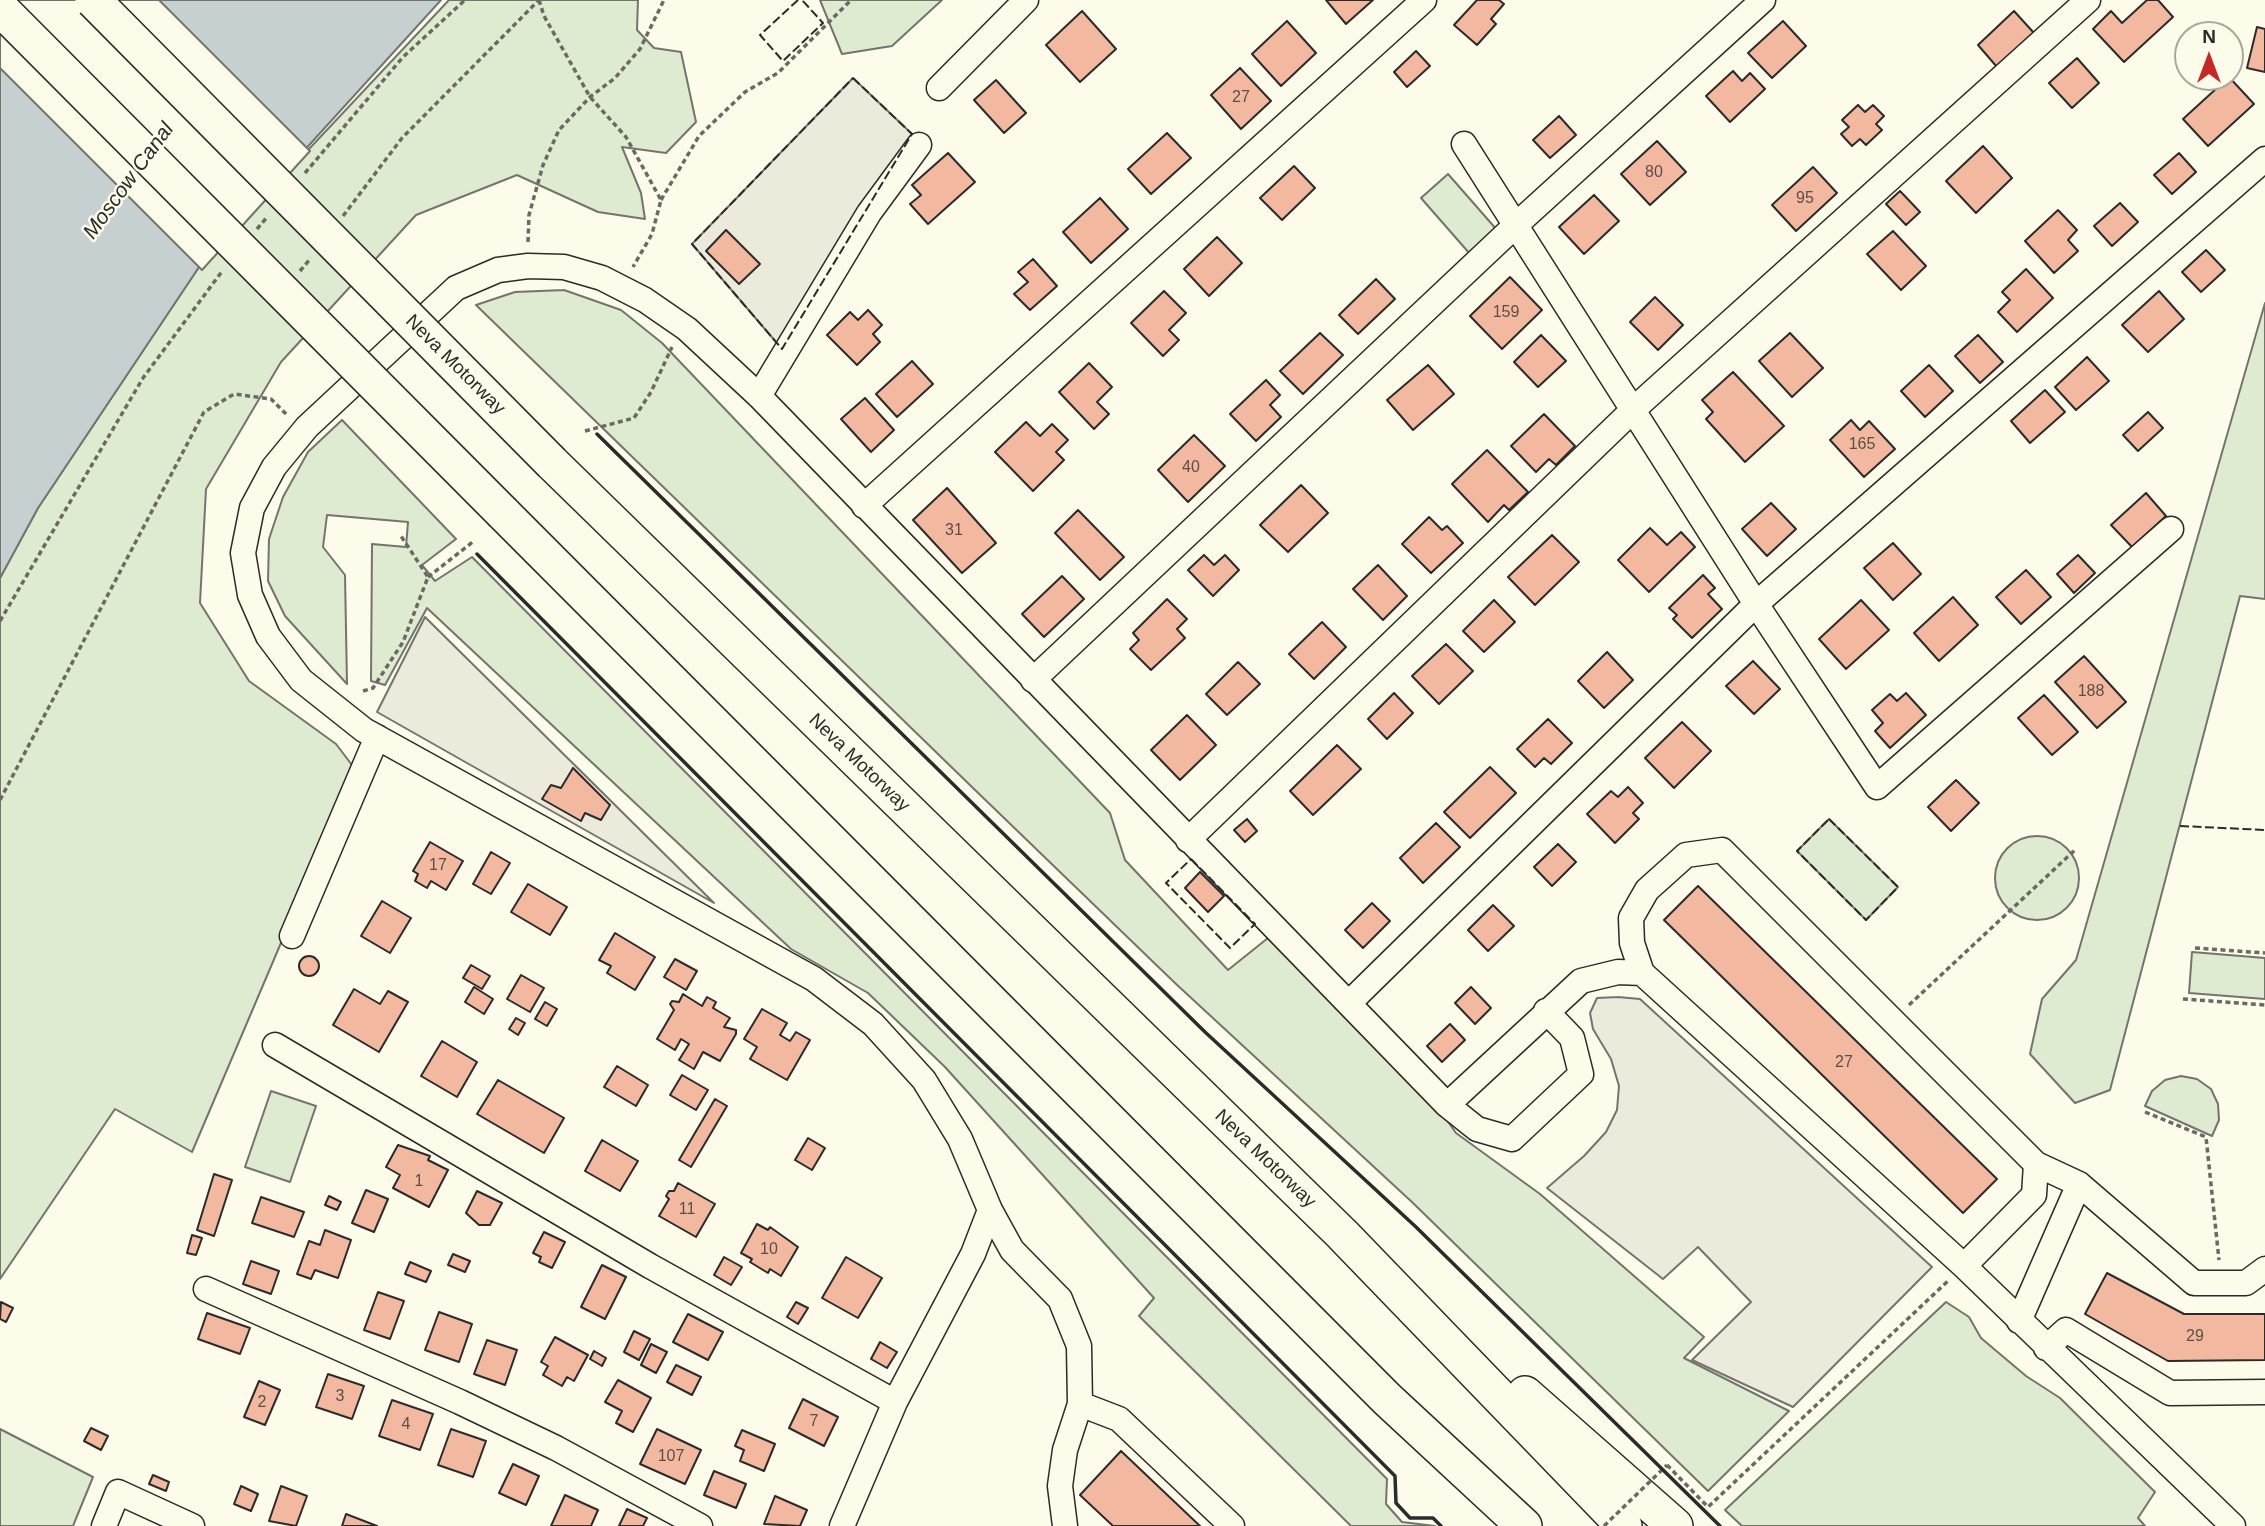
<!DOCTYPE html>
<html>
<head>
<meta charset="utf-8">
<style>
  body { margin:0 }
  #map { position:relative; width:2265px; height:1526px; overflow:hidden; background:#fdfbea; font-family:Arial,sans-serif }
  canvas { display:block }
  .north { position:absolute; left:2174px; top:21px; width:70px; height:70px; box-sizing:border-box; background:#fdfbea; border:2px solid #a9a89e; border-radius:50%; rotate:0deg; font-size:19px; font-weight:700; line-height:28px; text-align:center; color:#2b2b2b }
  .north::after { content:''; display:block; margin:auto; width:24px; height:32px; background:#c62828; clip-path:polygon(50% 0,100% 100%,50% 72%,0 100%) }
</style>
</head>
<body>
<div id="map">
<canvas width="2265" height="1526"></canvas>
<div class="north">N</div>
</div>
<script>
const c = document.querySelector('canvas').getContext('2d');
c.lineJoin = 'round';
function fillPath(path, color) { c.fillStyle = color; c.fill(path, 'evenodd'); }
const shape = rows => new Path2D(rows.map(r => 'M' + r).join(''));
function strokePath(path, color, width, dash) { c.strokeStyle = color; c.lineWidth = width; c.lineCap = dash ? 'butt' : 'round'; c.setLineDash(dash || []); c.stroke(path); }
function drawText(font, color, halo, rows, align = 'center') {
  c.font = font + ' Arial,sans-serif'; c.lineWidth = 5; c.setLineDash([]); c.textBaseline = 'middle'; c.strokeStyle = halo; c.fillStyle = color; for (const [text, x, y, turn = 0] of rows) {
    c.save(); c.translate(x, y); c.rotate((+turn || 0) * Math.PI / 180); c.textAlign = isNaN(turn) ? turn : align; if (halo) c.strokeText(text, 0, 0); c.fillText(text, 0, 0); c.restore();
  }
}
const green = shape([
  [449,0,638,0,637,30,654,48,681,52,696,122,666,153,622,147,641,193,645,219,598,212,517,175,416,215,281,362,206,489,200,603,249,681,336,744,355,769,192,1152,115,1109,0,1279,0,578,38,508,201,264,449,0],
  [820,0,942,0,892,46,842,54,820,0],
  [1448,174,1497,230,1470,254,1421,198,1448,174],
  [564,290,621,310,662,343,1110,813,1125,860,1228,970,1268,938,1437,1106,1456,1133,1540,1194,1704,1337,1684,1358,1789,1411,1708,1491,1413,1203,1175,983,973,788,476,305,515,292,564,290],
  [2265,303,2265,599,2240,596,2110,1090,2075,1103,2030,1054,2042,999,2076,960,2265,303],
  [342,420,456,539,422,565,435,581,472,557,1387,1479,1386,1504,1402,1522,1435,1526,1351,1526,1139,1316,1154,1298,945,1067,868,993,791,949,427,608,385,685,371,681,372,544,406,547,408,522,327,515,323,547,345,575,347,684,285,616,268,581,269,539,283,497,308,452,342,420],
  [1829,819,1898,887,1866,920,1797,851,1829,819],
  '1995 878a42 42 0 1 1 84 0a42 42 0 1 1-84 0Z',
  [2192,952,2265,958,2265,999,2189,993,2192,952],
  [2181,1076,2197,1079,2211,1089,2218,1104,2219,1120,2212,1136,2145,1106,2152,1091,2165,1080,2181,1076],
  [271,1091,316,1106,290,1182,245,1167,271,1091],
  [1946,1302,1969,1317,1981,1338,2026,1376,2060,1398,2155,1492,2138,1518,2145,1526,1742,1526,1725,1510,1946,1302],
  [0,1429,93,1477,73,1526,0,1526,0,1429]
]);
const parking = shape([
  [853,78,912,134,782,349,692,244,853,78],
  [425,617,714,903,377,712,425,617],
  [1618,997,1640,999,1932,1267,1793,1407,1692,1360,1751,1302,1698,1247,1663,1279,1547,1188,1584,1156,1606,1132,1617,1110,1619,1086,1611,1059,1593,1029,1590,1013,1597,998,1618,997]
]);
const water = shape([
  [12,0,441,0,201,264,38,508,0,578,0,15,12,0]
]);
const pier = shape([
  [7,0,159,0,310,151,202,270,0,68,0,9,7,0]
]);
const building = shape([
  [1326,0,1373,0,1346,24,1326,0],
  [1477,0,1499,0,1504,4,1491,19,1496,24,1477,45,1454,25,1477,0],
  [2147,0,2158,0,2173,17,2124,62,2093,29,2111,11,2122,23,2147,0],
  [1082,11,1116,49,1080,82,1046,45,1082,11],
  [2014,11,2034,33,1997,67,1978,45,2014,11],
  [1287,21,1316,53,1281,86,1252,54,1287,21],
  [1783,21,1806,46,1772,78,1748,53,1783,21],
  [2257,27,2265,29,2265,72,2247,68,2257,27],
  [1416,51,1430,66,1407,87,1394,72,1416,51],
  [2077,58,2099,83,2072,108,2049,83,2077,58],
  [1240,68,1271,101,1241,129,1211,95,1240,68],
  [1733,71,1742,81,1750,73,1765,89,1730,122,1706,96,1733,71],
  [2229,77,2254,104,2208,146,2183,119,2229,77],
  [996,80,1026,113,1004,133,974,100,996,80],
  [1858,105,1865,112,1873,105,1884,116,1876,124,1882,130,1866,145,1860,139,1852,146,1841,134,1849,127,1842,120,1858,105],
  [1559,116,1576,135,1550,158,1533,140,1559,116],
  [1167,133,1191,158,1151,194,1128,169,1167,133],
  [1657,141,1686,172,1650,205,1621,174,1657,141],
  [1983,146,2012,178,1976,213,1946,181,1983,146],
  [948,153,975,182,928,224,910,204,921,195,912,185,948,153],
  [2179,153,2196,172,2172,194,2154,175,2179,153],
  [1294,166,1315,188,1282,220,1260,198,1294,166],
  [1813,167,1837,193,1796,231,1772,205,1813,167],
  [1900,191,1920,212,1906,225,1886,204,1900,191],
  [1594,195,1619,221,1584,254,1559,227,1594,195],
  [1100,198,1128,229,1091,263,1063,232,1100,198],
  [2120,203,2138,222,2112,246,2094,226,2120,203],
  [2058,210,2077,230,2068,240,2078,251,2054,273,2025,241,2058,210],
  [726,230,760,264,739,284,706,251,726,230],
  [1893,231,1926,266,1901,290,1867,254,1893,231],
  [1217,237,1242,263,1209,296,1184,269,1217,237],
  [2206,250,2225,270,2201,292,2182,272,2206,250],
  [1033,259,1057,286,1030,310,1014,294,1028,282,1018,272,1033,259],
  [2026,269,2053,298,2017,332,1998,312,2010,300,2002,292,2026,269],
  [1510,277,1542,310,1502,349,1470,316,1510,277],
  [1376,279,1395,299,1358,334,1339,315,1376,279],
  [1164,291,1186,313,1169,330,1179,340,1163,356,1131,323,1164,291],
  [2159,291,2184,319,2148,352,2122,325,2159,291],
  [1655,297,1683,325,1658,350,1630,322,1655,297],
  [868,310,882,325,873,334,880,342,857,365,827,335,850,312,858,320,868,310],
  [1320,333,1343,355,1303,394,1280,371,1320,333],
  [1790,333,1823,368,1792,397,1759,361,1790,333],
  [1541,335,1566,361,1538,387,1514,362,1541,335],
  [1978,335,2003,362,1980,383,1955,356,1978,335],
  [2087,357,2109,381,2076,410,2055,387,2087,357],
  [912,361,933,384,897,417,876,394,912,361],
  [1089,363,1112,387,1097,402,1109,414,1094,429,1059,392,1089,363],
  [1428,365,1454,394,1413,430,1387,400,1428,365],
  [1929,365,1953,391,1925,417,1901,391,1929,365],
  [1733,372,1784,426,1745,462,1706,419,1713,412,1702,400,1733,372],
  [1266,380,1280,395,1270,405,1281,417,1256,441,1230,414,1266,380],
  [2045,390,2065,412,2030,443,2011,421,2045,390],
  [865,398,894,430,871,452,841,419,865,398],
  [2148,412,2163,428,2138,451,2123,435,2148,412],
  [1544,414,1575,446,1556,465,1549,459,1536,472,1511,446,1544,414],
  [1851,420,1860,430,1869,421,1895,449,1864,477,1830,440,1851,420],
  [1026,422,1040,436,1052,424,1068,440,1056,452,1064,460,1033,491,995,452,1026,422],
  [1194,435,1225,466,1188,502,1158,470,1194,435],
  [1487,450,1528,492,1509,510,1504,505,1488,522,1452,484,1487,450],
  [1301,485,1328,513,1288,552,1260,525,1301,485],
  [947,488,996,543,962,573,913,520,947,488],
  [2146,493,2166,516,2132,547,2111,525,2146,493],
  [1771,503,1796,529,1767,556,1742,529,1771,503],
  [1078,510,1124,557,1100,580,1055,533,1078,510],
  [1429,517,1442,530,1447,526,1463,543,1431,573,1402,544,1429,517],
  [1650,528,1667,545,1681,532,1695,547,1649,592,1618,560,1650,528],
  [1552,535,1579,562,1535,605,1508,577,1552,535],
  [1893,543,1921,574,1893,600,1864,568,1893,543],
  [1204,555,1214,565,1225,555,1239,570,1213,596,1188,570,1204,555],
  [2078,555,2095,573,2074,593,2057,574,2078,555],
  [1378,565,1407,596,1383,620,1353,589,1378,565],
  [2026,570,2051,597,2021,624,1996,597,2026,570],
  [1703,575,1715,588,1708,594,1722,609,1692,638,1673,619,1677,615,1669,608,1703,575],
  [1062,576,1084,599,1044,637,1022,614,1062,576],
  [1953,597,1978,625,1939,661,1914,633,1953,597],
  [1167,599,1187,619,1177,629,1185,638,1151,670,1130,649,1139,640,1133,633,1167,599],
  [1494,600,1515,622,1484,652,1463,631,1494,600],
  [1861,600,1889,630,1846,669,1819,639,1861,600],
  [1322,622,1346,647,1314,679,1289,654,1322,622],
  [1446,644,1473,671,1439,704,1412,676,1446,644],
  [1607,652,1633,680,1604,708,1578,681,1607,652],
  [2084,656,2126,702,2097,728,2055,682,2084,656],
  [1753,661,1780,689,1754,714,1726,686,1753,661],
  [1238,662,1260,684,1227,715,1206,694,1238,662],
  [1394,693,1413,713,1387,739,1368,719,1394,693],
  [1906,693,1926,715,1890,748,1875,731,1883,723,1872,710,1890,694,1897,701,1906,693],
  [2044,695,2078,732,2052,755,2018,718,2044,695],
  [1187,715,1216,745,1180,780,1151,750,1187,715],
  [1548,719,1572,743,1551,764,1544,758,1535,767,1517,749,1548,719],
  [1682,722,1711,751,1674,788,1645,758,1682,722],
  [1337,745,1361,769,1313,815,1290,791,1337,745],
  [1490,767,1516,793,1470,838,1444,812,1490,767],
  [573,768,610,805,601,820,585,813,581,821,542,799,551,785,561,788,573,768],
  [1956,780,1979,803,1951,831,1928,807,1956,780],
  [1628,787,1643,803,1633,813,1639,819,1615,843,1587,814,1611,791,1618,797,1628,787],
  [1247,819,1257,831,1245,842,1234,830,1247,819],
  [1436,823,1460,847,1423,883,1400,858,1436,823],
  [430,842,463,861,446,890,431,881,427,888,415,881,418,874,413,871,430,842],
  [1558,844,1576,862,1552,886,1534,867,1558,844],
  [491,852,510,863,491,894,473,884,491,852],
  [1200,872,1224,896,1208,912,1185,888,1200,872],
  [528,884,567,907,550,935,511,912,528,884],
  [1698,886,1997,1179,1963,1213,1664,920,1698,886],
  [382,901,411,918,390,953,361,936,382,901],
  [1372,903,1390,921,1363,948,1345,930,1372,903],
  [1493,905,1514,926,1488,951,1468,930,1493,905],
  [615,933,655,957,635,990,607,973,611,966,599,960,615,933],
  '299 966a10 10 0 1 1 20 0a10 10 0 1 1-20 0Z',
  [675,959,697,971,686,990,664,977,675,959],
  [471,965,490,976,482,989,463,978,471,965],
  [521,975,544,988,530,1012,507,999,521,975],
  [474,987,493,999,484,1014,465,1002,474,987],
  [1471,987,1491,1008,1475,1024,1455,1003,1471,987],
  [354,989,380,1004,388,991,408,1002,379,1052,333,1025,354,989],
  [683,994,702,1006,707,997,716,1002,713,1008,730,1018,724,1027,736,1030,736,1034,720,1061,703,1052,694,1069,679,1060,689,1044,681,1039,675,1050,657,1039,674,1010,670,1004,672,1001,679,1002,683,994],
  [545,1002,557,1009,547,1026,535,1019,545,1002],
  [762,1009,787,1023,780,1035,790,1041,796,1032,810,1040,787,1080,750,1059,757,1047,744,1039,762,1009],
  [516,1018,525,1023,518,1035,509,1029,516,1018],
  [1450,1024,1465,1040,1442,1062,1427,1046,1450,1024],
  [442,1041,477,1062,457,1097,421,1076,442,1041],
  [617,1066,648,1085,636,1106,604,1087,617,1066],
  [682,1075,708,1090,696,1110,670,1095,682,1075],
  [498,1080,564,1118,544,1153,477,1114,498,1080],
  [715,1099,727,1106,691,1167,679,1160,715,1099],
  [808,1138,825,1148,812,1170,795,1160,808,1138],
  [602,1140,638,1161,620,1191,585,1171,602,1140],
  [398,1145,430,1156,428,1160,448,1170,429,1207,393,1188,400,1175,386,1167,398,1145],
  [214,1174,232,1180,214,1236,197,1230,214,1174],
  [678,1183,715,1204,696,1237,659,1216,669,1199,666,1196,669,1191,674,1191,678,1183],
  [366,1190,388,1199,374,1232,352,1223,366,1190],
  [477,1191,502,1203,490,1225,479,1225,466,1213,477,1191],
  [329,1196,341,1202,337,1210,325,1205,329,1196],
  [261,1197,304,1212,294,1237,252,1223,261,1197],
  [757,1224,768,1230,770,1227,798,1247,781,1276,770,1269,768,1273,750,1262,752,1259,741,1253,757,1224],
  [325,1230,351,1240,338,1278,315,1270,311,1279,297,1274,309,1241,320,1245,325,1230],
  [544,1232,565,1242,552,1268,539,1262,541,1257,533,1253,544,1232],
  [192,1235,202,1238,196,1255,187,1253,192,1235],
  [453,1254,470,1261,465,1272,448,1265,453,1254],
  [724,1257,742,1267,731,1285,714,1275,724,1257],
  [846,1257,882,1278,858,1318,822,1298,846,1257],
  [251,1261,279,1271,271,1294,243,1284,251,1261],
  [410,1262,431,1271,426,1282,405,1274,410,1262],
  [602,1265,626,1277,605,1319,581,1307,602,1265],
  [2107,1273,2184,1314,2265,1314,2265,1360,2168,1361,2085,1314,2107,1273],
  [378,1292,404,1301,390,1339,364,1330,378,1292],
  [1,1302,13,1308,6,1322,0,1319,1,1302],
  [796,1302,808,1308,798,1324,787,1317,796,1302],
  [439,1312,472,1324,459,1362,425,1350,439,1312],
  [207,1313,250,1328,240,1354,198,1339,207,1313],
  [688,1314,723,1332,708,1360,673,1342,688,1314],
  [634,1331,650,1339,639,1360,624,1352,634,1331],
  [555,1337,588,1355,574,1381,567,1377,562,1386,543,1375,548,1366,541,1362,555,1337],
  [487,1340,517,1350,505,1385,474,1374,487,1340],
  [880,1342,897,1352,887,1368,871,1359,880,1342],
  [651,1344,667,1352,656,1373,641,1365,651,1344],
  [594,1351,606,1358,602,1366,590,1359,594,1351],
  [676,1365,701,1377,692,1395,667,1382,676,1365],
  [328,1374,364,1386,352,1419,316,1407,328,1374],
  [618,1380,651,1398,633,1432,616,1423,622,1411,605,1402,618,1380],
  [259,1381,280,1390,265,1425,244,1417,259,1381],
  [803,1399,838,1417,824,1446,789,1428,803,1399],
  [392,1400,433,1414,420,1450,379,1436,392,1400],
  [91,1428,108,1436,101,1450,84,1441,91,1428],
  [451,1429,486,1441,473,1477,438,1465,451,1429],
  [657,1429,701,1450,685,1484,640,1464,657,1429],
  [742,1430,775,1444,764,1471,740,1461,744,1450,735,1446,742,1430],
  [1121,1451,1200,1526,1113,1526,1080,1495,1121,1451],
  [513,1464,539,1476,526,1505,499,1493,513,1464],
  [714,1471,746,1484,736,1508,704,1495,714,1471],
  [153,1475,169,1482,166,1491,149,1484,153,1475],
  [241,1486,258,1494,251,1511,234,1504,241,1486],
  [281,1486,307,1496,296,1526,269,1521,281,1486],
  [565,1495,598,1510,591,1526,551,1526,565,1495],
  [775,1496,807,1510,800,1526,764,1524,775,1496],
  [627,1509,647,1518,643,1526,619,1526,627,1509],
  [346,1514,377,1526,342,1526,346,1514]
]);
const path = shape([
  [539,0,544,16,590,97,626,137,661,200,652,234,633,267],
  [305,173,403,57,465,0],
  [661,200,699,136,745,92,778,73,851,0],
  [343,216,402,138,539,0],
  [257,229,268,216],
  [528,242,529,215,543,165,559,130,590,97,615,78,640,49,664,0],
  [300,271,311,258],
  [585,431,634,418,651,392,672,347],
  [428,577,474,541],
  [0,621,143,378,223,270],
  [363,691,373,688,403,642,428,577,401,536],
  [0,800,204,412,234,394,271,399,287,415],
  [2195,948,2265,953],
  [2183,999,2265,1005],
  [1909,1005,2076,849],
  [2145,1112,2206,1137,2219,1260],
  [1667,1465,1708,1507,1949,1280]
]);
const minor = shape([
  [939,88,1026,0],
  [1464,144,1756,604,1877,787,2171,529],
  [759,396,869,213,919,145],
  [864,506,1424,0],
  [1033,680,1517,224,1763,0],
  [1188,840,1635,408,2088,0],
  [292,936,377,737],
  [1642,973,1632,943,1631,918,1647,890,1686,855,1722,850,2036,1164,2034,1195,1964,1266],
  [1350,1002,1756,604,2265,159],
  [275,1045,650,1266,895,1402],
  [1447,1105,1477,1129,1512,1139,1581,1074,1572,1038,1546,1011],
  [2036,1164,2079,1184],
  [206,1289,460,1402,556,1448,700,1526],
  [2019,1321,2079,1184,2194,1283,2246,1283,2265,1269],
  [2046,1348,2066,1330,2170,1393,2265,1392],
  [1080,1404,1119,1419,1232,1526],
  [104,1526,118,1492,192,1526],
  [842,1526,895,1402,973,1254,990,1210],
  [1065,1526,1060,1486,1065,1450,1080,1404,1079,1346,1060,1299,1012,1250,990,1210,960,1139,924,1080,873,1024,814,979,364,730,301,680,268,636,250,595,243,553,252,508,274,467,307,427,456,288,498,270,528,266,564,267,602,278,645,300,687,329,759,396,1447,1105,1581,981,1618,972,1642,973,1964,1266,2233,1526]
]);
const highway = shape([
  [552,463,1342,1234,1624,1526],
  [503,513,1387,1399,1524,1526],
  [1525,1394,1675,1526]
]);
const pathBridge = shape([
  [1604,1526,1667,1465]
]);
const highwayBridge = shape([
  [93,0,552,463],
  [0,8,503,513]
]);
const fence = shape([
  [798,0,760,35,783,61,823,23,802,0],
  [853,78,912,134,782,349,692,244,853,78],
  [1829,819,1898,887,1866,920,1797,851,1829,819],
  [2180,826,2265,830],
  [1191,859,1255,924,1230,948,1166,883,1191,859]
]);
const wall = shape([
  [597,434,1205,1032,1416,1227,1720,1526],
  [477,554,1395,1476,1396,1503,1410,1518,1433,1518,1441,1526]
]);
const numberNames = [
  ["27",1241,98],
  ["80",1654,173],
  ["95",1805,199],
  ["159",1506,313],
  ["165",1862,445],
  ["40",1191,468],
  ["31",954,531],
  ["188",2091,692],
  ["17",438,866],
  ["27",1844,1063],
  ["1",419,1182],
  ["11",687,1210],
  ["10",769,1250],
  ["29",2195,1337],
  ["3",340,1397],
  ["2",262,1403],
  ["7",814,1422],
  ["4",406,1425],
  ["107",671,1457]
];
const streetNames = [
  ["Neva Motorway",455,365,45],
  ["Neva Motorway",859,763,44],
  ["Neva Motorway",1265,1159,44]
];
const waterNames = [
  ["Moscow Canal",129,181,-54]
];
fillPath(green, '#deebd1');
strokePath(green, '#74746e', 2);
fillPath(parking, '#eceadb');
strokePath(parking, '#74746e', 2);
fillPath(water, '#c7d0d0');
strokePath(water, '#74746e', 2);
fillPath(pier, '#fdfbea');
strokePath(pier, '#74746e', 2);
fillPath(building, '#f2b8a0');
strokePath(building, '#2b2b2b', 2);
strokePath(minor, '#2b2b2b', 27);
strokePath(highway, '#2b2b2b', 38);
strokePath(path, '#6a6964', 3.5, [5, 3.5]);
strokePath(minor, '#fdfbea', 24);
strokePath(highway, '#fdfbea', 35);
strokePath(highwayBridge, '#2b2b2b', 38, []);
strokePath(pathBridge, '#6a6964', 3.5, [5, 3.5]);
strokePath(highwayBridge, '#fdfbea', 35);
strokePath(fence, '#2b2b2b', 2, [9, 3.5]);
strokePath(wall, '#2b2b2b', 3.5);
drawText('16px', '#5d4e48', null, numberNames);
drawText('19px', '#2b2b2b', '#fdfbea', streetNames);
drawText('italic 21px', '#2b2b2b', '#fdfbea', waterNames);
</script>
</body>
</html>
